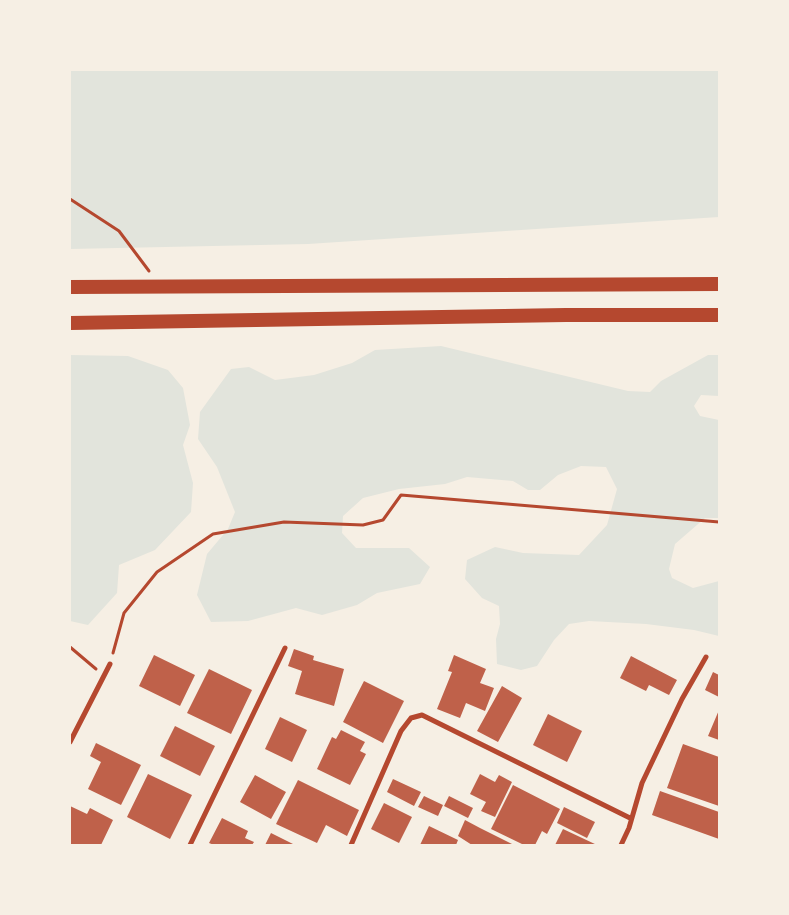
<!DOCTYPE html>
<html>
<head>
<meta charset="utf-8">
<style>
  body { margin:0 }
  #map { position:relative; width:789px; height:915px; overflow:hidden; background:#f6efe4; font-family:Ubuntu,sans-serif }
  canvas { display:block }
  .frame { position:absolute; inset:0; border:71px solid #f6efe4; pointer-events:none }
</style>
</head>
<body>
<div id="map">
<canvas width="789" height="915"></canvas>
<div class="frame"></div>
</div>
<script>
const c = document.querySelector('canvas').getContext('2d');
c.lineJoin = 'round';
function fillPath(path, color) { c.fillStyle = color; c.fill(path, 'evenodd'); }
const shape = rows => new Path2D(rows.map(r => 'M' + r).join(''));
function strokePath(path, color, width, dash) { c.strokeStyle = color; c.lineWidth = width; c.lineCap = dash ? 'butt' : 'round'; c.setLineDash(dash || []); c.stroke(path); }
const green = shape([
  [70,70,719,70,719,217,308,244,70,249],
  [441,346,628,391,650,392,661,381,708,355,719,355,719,396,701,395,694,406,700,416,719,420,719,518,705,518,675,544,669,569,672,578,693,588,719,581,719,636,694,630,646,624,589,621,569,624,554,640,537,666,521,670,497,664,496,639,500,624,499,606,482,598,465,579,467,560,495,547,523,553,579,555,607,525,617,489,606,467,581,466,558,475,540,490,528,490,513,481,467,477,445,484,399,489,363,498,343,516,342,533,356,548,409,548,430,567,420,584,377,593,357,605,322,615,296,608,248,621,211,622,197,595,207,554,228,529,235,512,217,467,198,439,200,412,231,369,249,367,275,380,314,375,352,363,375,350],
  [70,355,128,356,168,370,183,388,190,425,183,445,193,483,191,512,155,550,119,565,117,593,88,625,70,621]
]);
const building = shape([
  [294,649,314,656,313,660,344,669,334,706,295,694,302,671,288,666],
  [154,655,195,675,180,706,139,686],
  [454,655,486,669,480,683,494,688,485,711,466,703,460,718,437,709,452,672,448,671],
  [631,656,677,680,669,695,649,685,646,691,620,678],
  [209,669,252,690,231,734,187,713],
  [713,672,719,675,719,697,705,690],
  [364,681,404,701,383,743,343,722],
  [502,686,522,698,498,742,477,731],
  [719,710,719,740,708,736],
  [548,714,582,731,567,762,533,745],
  [280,717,307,730,292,762,265,749],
  [175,726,215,746,200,776,160,756],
  [341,730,365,742,360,751,366,754,350,785,317,769,332,737,336,739],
  [96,743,141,765,121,805,88,789,101,762,90,756],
  [683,744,719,757,719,806,667,788],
  [148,774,192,795,170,839,127,817],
  [480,774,495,782,499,775,512,782,495,817,481,811,486,802,470,794],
  [255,775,286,792,271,819,240,802],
  [393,779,421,792,414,806,387,792],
  [298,780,359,810,347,836,326,825,317,843,276,824],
  [513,785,560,809,547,834,542,831,535,845,524,845,491,829],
  [660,791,719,812,719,839,652,815],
  [424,796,443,805,438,816,418,807],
  [449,796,473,808,468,818,444,806],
  [384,803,412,817,399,843,371,829],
  [70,806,87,814,90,808,113,820,101,845,70,844],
  [564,807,595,822,587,838,557,823],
  [222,818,248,831,245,838,254,842,252,845,214,845,209,843],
  [465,820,480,828,514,845,472,845,458,836],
  [429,826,458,840,456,845,420,845],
  [563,829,597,845,555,845],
  [271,833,295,845,265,845]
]);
const path = shape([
  [70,199,119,231,149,271],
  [70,647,96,669],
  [113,653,124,613,157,572,213,534,284,522,363,525,383,520,401,495,719,522]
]);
const minor = shape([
  [70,742,110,664],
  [190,845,285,648],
  [351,845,401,731,411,718,422,715,630,818],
  [621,845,629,828,642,783,682,699,706,657]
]);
const trunk = shape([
  [70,287,719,284],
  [70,323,566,315,719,315]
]);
fillPath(green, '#e2e4dc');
fillPath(building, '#bf614a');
strokePath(path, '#b5482f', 3);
strokePath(minor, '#b5482f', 5);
strokePath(trunk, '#b5482f', 14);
</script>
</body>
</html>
